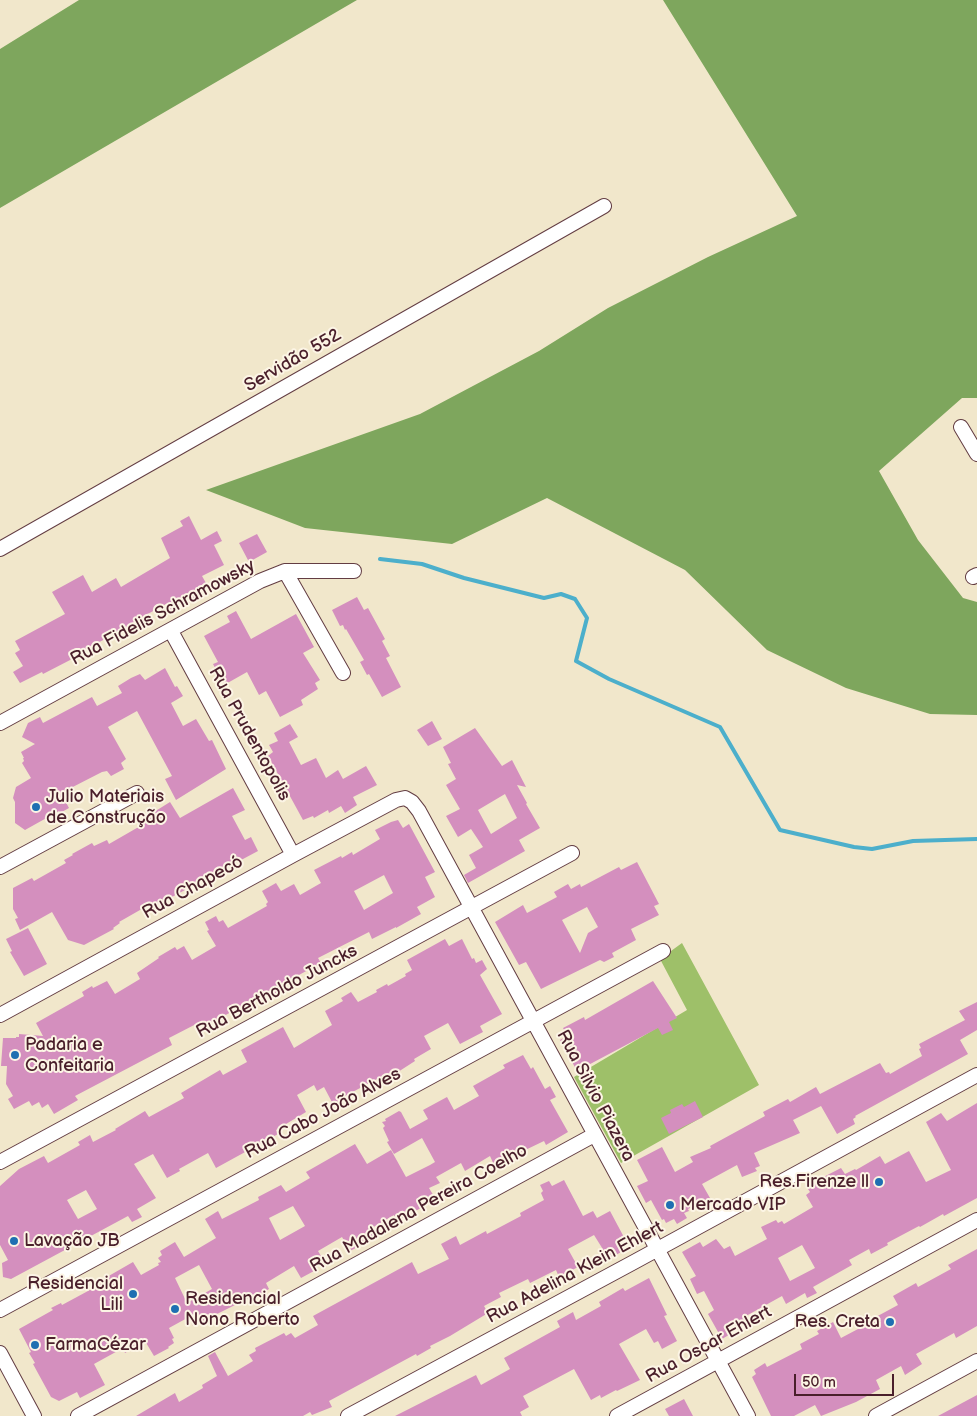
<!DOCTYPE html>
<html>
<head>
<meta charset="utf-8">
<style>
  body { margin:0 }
  #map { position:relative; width:977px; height:1416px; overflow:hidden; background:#f1e7cb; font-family:"Balsamiq Sans",sans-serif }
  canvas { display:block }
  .scale { position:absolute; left:794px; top:1374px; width:100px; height:22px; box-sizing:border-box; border:2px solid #4a1f2b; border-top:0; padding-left:6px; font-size:15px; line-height:18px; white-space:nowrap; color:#4a1f2b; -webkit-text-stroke:4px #fcf5e5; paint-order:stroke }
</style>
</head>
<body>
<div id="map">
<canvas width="977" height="1416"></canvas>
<div class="scale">50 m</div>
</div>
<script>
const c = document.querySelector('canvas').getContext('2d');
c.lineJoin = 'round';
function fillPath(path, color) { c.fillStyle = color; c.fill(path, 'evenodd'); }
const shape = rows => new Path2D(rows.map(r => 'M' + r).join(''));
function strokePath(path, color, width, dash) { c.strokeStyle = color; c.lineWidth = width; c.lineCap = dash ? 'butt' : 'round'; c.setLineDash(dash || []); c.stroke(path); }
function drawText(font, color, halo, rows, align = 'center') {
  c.font = font + ' "Balsamiq Sans",sans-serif'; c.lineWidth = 4; c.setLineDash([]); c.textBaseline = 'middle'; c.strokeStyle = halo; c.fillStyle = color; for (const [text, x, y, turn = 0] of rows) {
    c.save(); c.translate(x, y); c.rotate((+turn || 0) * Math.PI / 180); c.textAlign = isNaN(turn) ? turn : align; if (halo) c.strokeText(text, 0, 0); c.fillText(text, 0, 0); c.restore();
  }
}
const green = shape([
  [682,943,759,1085,621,1163,574,1077,687,1010,660,959]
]);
const forest = shape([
  [79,0,357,0,0,208,0,49],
  [663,0,977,0,977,398,962,398,879,471,918,540,963,598,977,602,977,715,930,714,846,688,767,650,685,570,547,498,452,544,305,528,206,490,420,414,539,351,608,308,708,257,797,216]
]);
const stream = shape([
  [380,559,422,564,464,578,544,598,561,594,575,599,587,618,576,661,609,679,720,727,780,830,854,847,872,849,913,841,977,839]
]);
const building = shape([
  [189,516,201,540,217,531,222,541,214,545,224,565,202,576,211,592,172,612,166,604,133,622,134,624,82,651,83,652,74,658,43,674,42,672,20,683,13,672,23,666,15,653,20,650,15,641,65,614,52,592,83,575,92,592,116,578,121,587,170,558,161,538,183,526,180,521],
  [257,534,267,552,249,562,239,543],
  [357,597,364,610,368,608,385,639,382,641,390,656,386,658,401,687,382,697,369,674,367,675,360,662,364,660,346,629,345,630,343,625,340,626,332,610],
  [236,611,251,639,296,614,314,647,303,653,320,680,315,683,318,689,301,700,303,705,280,717,266,691,259,695,247,672,224,685,213,664,218,662,204,636,230,622,227,616],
  [165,668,175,687,177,686,183,696,171,703,183,726,196,719,209,741,212,740,226,769,176,800,165,779,172,776,137,711,108,727,126,759,121,763,124,769,111,776,107,771,102,772,61,793,69,808,60,813,59,811,25,830,15,823,15,802,13,798,16,787,31,778,22,763,24,761,23,758,24,758,21,752,35,744,22,737,28,723,40,717,43,723,92,697,97,706,122,693,118,686,131,678,140,674,145,680],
  [432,721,442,739,428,746,417,730],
  [290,724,298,737,289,742,301,765,316,758,326,778,338,770,343,779,366,766,377,785,353,797,357,805,345,813,341,806,329,813,328,810,314,818,313,816,303,820,268,756,273,752,269,745,278,741,274,733],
  [475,728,502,766,512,760,526,787,517,785,527,803,526,804,540,828,519,840,525,851,468,883,464,875,476,868,469,855,483,847,471,829,458,837,446,816,460,809,446,785,456,779,448,764,451,763,443,747],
  [505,794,517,818,491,834,478,810],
  [233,788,245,810,232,816,245,840,251,837,258,851,155,906,154,902,119,922,120,923,113,928,114,929,84,945,68,940,52,912,20,930,15,919,18,918,13,909,13,888,32,878,34,881,66,863,64,860,73,855,72,854,92,843,94,846,107,840,109,844,142,825,140,822,155,815,154,812,170,802,180,818],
  [398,820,403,828,409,824,435,872,425,877,435,897,417,907,421,914,396,928,396,927,372,939,369,932,318,958,325,970,314,976,310,969,284,983,288,990,275,997,272,990,207,1025,206,1023,202,1026,200,1022,169,1038,172,1045,75,1096,78,1100,54,1114,48,1104,42,1108,39,1102,32,1106,29,1101,14,1109,8,1099,13,1096,6,1084,7,1066,1,1066,3,1038,16,1038,16,1037,19,1037,19,1034,43,1036,36,1023,84,996,82,992,92,986,93,988,107,981,115,994,140,979,137,973,159,958,158,957,175,947,177,950,184,946,192,960,216,946,207,931,209,930,205,922,216,916,219,922,223,920,228,928,267,906,266,904,268,902,262,891,276,883,281,891,294,884,300,895,321,883,314,870,341,856,342,858,352,852,353,855,380,839,375,830,391,822],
  [384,875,393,893,364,910,354,891],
  [637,862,659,904,654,906,659,915,631,929,636,940,612,953,614,957,604,962,600,960,541,989,526,962,519,965,495,922,523,905,527,913,557,897,554,892,568,884,571,889,580,884,581,887,619,867,621,870],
  [587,907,598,927,588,933,580,953,562,920],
  [28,928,47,964,24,976,10,952,12,951,6,939],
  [445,939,449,946,462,939,472,959,474,958,476,963,482,960,487,969,480,975,502,1014,480,1026,483,1032,460,1044,448,1023,424,1036,431,1049,414,1059,415,1061,384,1081,381,1077,345,1096,347,1099,334,1106,324,1087,317,1091,314,1085,297,1095,306,1112,276,1130,278,1134,216,1168,208,1153,179,1169,180,1171,167,1178,153,1154,134,1164,156,1198,137,1209,142,1217,132,1222,128,1216,11,1279,3,1277,2,1263,8,1260,0,1245,0,1186,19,1169,44,1156,48,1163,80,1145,78,1142,90,1135,93,1142,116,1130,115,1129,145,1111,149,1117,184,1098,181,1093,220,1070,223,1075,247,1062,241,1050,283,1027,294,1048,332,1025,325,1011,343,1001,341,998,351,992,358,1002,377,992,376,990,387,984,388,986,406,976,405,974,412,970,407,960],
  [86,1190,97,1209,78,1219,67,1200],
  [653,981,677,1018,669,1022,673,1030,662,1035,658,1028,577,1071,560,1040,567,1036,563,1028,584,1017,585,1020],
  [977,1002,977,1030,960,1040,968,1054,855,1116,856,1117,853,1119,855,1124,837,1134,821,1106,793,1120,800,1133,754,1153,760,1166,755,1168,757,1171,742,1177,737,1165,702,1184,710,1198,688,1209,689,1211,684,1213,687,1218,677,1224,674,1219,666,1223,664,1219,662,1220,651,1200,646,1203,637,1186,648,1181,637,1160,662,1147,675,1172,693,1162,690,1157,711,1148,710,1146,765,1116,763,1112,788,1099,790,1102,816,1087,820,1094,880,1063,886,1073,889,1072,890,1074,922,1056,919,1049,921,1048,919,1044,965,1020,959,1011],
  [523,1055,531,1069,533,1067,545,1089,550,1086,556,1097,550,1100,568,1132,546,1145,544,1141,519,1153,518,1151,494,1165,490,1156,465,1171,461,1163,436,1177,440,1183,429,1188,435,1198,420,1206,421,1208,397,1221,394,1215,370,1229,375,1238,350,1251,342,1237,318,1251,324,1261,312,1268,314,1271,301,1278,294,1266,266,1283,269,1289,250,1300,249,1298,193,1326,189,1317,169,1328,174,1338,172,1339,174,1343,168,1347,169,1348,154,1356,145,1341,125,1353,123,1348,94,1364,105,1385,80,1398,77,1392,59,1401,51,1397,33,1364,35,1363,29,1353,31,1352,19,1329,53,1310,51,1308,61,1303,62,1305,101,1284,100,1281,133,1262,141,1275,159,1265,158,1263,161,1262,158,1258,162,1255,160,1251,175,1242,184,1257,216,1238,205,1219,218,1211,222,1219,259,1200,258,1197,281,1185,286,1192,310,1178,306,1172,355,1144,367,1164,391,1150,406,1177,430,1165,435,1162,422,1138,394,1154,387,1142,389,1141,383,1128,385,1126,382,1122,386,1121,385,1119,399,1111,401,1112,410,1129,428,1119,423,1110,447,1097,454,1110,479,1096,473,1086,505,1068,503,1065],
  [293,1206,305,1226,280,1240,269,1218],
  [199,1265,212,1289,187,1303,175,1278],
  [695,1101,703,1117,669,1134,661,1118,671,1113,670,1110,682,1104,684,1107],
  [977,1103,977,1198,944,1216,943,1214,920,1227,919,1226,887,1243,888,1245,871,1254,869,1249,849,1260,852,1265,813,1287,817,1293,807,1298,805,1293,786,1304,782,1296,746,1316,749,1323,722,1339,708,1314,714,1310,704,1291,697,1294,690,1279,696,1276,682,1252,700,1242,703,1247,716,1239,724,1249,730,1246,735,1256,767,1239,761,1227,776,1220,778,1223,782,1221,784,1224,813,1207,806,1195,810,1192,806,1186,841,1168,845,1174,855,1169,856,1170,880,1156,885,1164,909,1151,926,1182,951,1170,926,1122,941,1113,947,1121],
  [802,1245,815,1268,790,1281,778,1258],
  [564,1180,583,1216,593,1211,597,1218,610,1211,626,1241,625,1242,628,1248,609,1259,594,1235,568,1249,578,1267,559,1277,556,1270,530,1283,528,1279,499,1293,501,1297,484,1306,488,1313,450,1336,430,1346,431,1348,417,1356,416,1354,329,1401,332,1407,312,1415,310,1412,303,1416,136,1416,175,1393,179,1402,203,1388,202,1385,217,1376,208,1356,215,1352,228,1376,253,1361,249,1355,256,1351,255,1348,284,1333,286,1336,291,1333,295,1338,318,1325,313,1316,412,1262,418,1274,449,1259,441,1244,456,1236,460,1245,486,1231,487,1234,521,1216,520,1213,544,1200,541,1193,543,1191,540,1185,549,1181,552,1186],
  [977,1249,977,1326,956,1338,954,1333,916,1354,922,1364,905,1375,901,1366,876,1380,880,1389,856,1402,821,1416,815,1405,794,1416,771,1416,752,1377,756,1374,754,1370,765,1363,767,1367,802,1349,800,1344,819,1334,817,1331,833,1322,841,1338,875,1320,874,1318,898,1305,893,1296,916,1283,918,1287,951,1269,948,1265],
  [649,1278,667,1315,664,1316,677,1341,662,1349,658,1341,654,1343,646,1329,619,1344,640,1380,617,1391,616,1390,601,1398,600,1395,591,1400,574,1369,523,1396,529,1407,520,1412,522,1416,395,1416,476,1375,481,1385,510,1369,504,1358,560,1327,557,1321,573,1312,576,1320,601,1306,599,1302,623,1288,625,1291],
  [977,1395,977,1416,938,1416],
  [684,1399,693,1416,669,1416,665,1409]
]);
const street = shape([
  [961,427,977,454],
  [0,549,604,206],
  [285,571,343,673],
  [973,577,977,575],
  [171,631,293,855],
  [0,723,260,581,285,571,354,571],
  [0,867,137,793],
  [0,1015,293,855,396,800,405,798,412,802,419,811,748,1416],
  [0,1162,572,853],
  [0,1310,663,951],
  [0,1353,34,1416],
  [78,1416,594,1135],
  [348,1416,634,1262,977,1075],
  [617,1416,977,1220],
  [876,1416,977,1361]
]);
const markers = [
  [36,807,5,"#1f6fb2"],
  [15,1055,5,"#1f6fb2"],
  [879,1182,5,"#1f6fb2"],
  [670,1205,5,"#1f6fb2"],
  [14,1241,5,"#1f6fb2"],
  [133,1294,5,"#1f6fb2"],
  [175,1309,5,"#1f6fb2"],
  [890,1322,5,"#1f6fb2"],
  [35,1345,5,"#1f6fb2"]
];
const streetNames = [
  ["Servidão 552",293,361,-30],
  ["Rua Fidelis Schramowsky",163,613,-28],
  ["Rua Prudentopolis",249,734,61],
  ["Rua Chapecó",193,888,-29],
  ["Rua Bertholdo Juncks",277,992,-28],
  ["Rua Silvio Piazera",595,1096,62],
  ["Rua Cabo João Alves",323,1114,-28],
  ["Rua Madalena Pereira Coelho",419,1209,-29],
  ["Rua Adelina Klein Ehlert",575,1273,-28],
  ["Rua Oscar Ehlert",709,1345,-29]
];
const poiNames = [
  ["Julio Materiais",46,797],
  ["de Construção",46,818],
  ["Padaria e",25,1045],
  ["Confeitaria",25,1066],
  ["Res.Firenze ll",869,1182,"right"],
  ["Mercado VIP",680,1205],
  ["Lavação JB",24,1241],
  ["Residencial",123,1284,"right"],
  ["Lili",123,1305,"right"],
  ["Residencial",185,1299],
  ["Nono Roberto",185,1320],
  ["Res. Creta",880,1322,"right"],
  ["FarmaCézar",45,1345]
];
fillPath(green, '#9ec069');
fillPath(forest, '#7ea65d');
strokePath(stream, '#4cafcb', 4);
fillPath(building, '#d48fbe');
strokePath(street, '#633d43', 16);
strokePath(street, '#fff', 14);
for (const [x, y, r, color] of markers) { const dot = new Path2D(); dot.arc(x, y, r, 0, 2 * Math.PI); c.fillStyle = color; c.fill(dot); strokePath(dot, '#fcf5e5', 2); }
drawText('18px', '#4a1f2b', '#fcf5e5', streetNames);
drawText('18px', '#4a1f2b', '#fcf5e5', poiNames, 'left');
</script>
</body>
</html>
